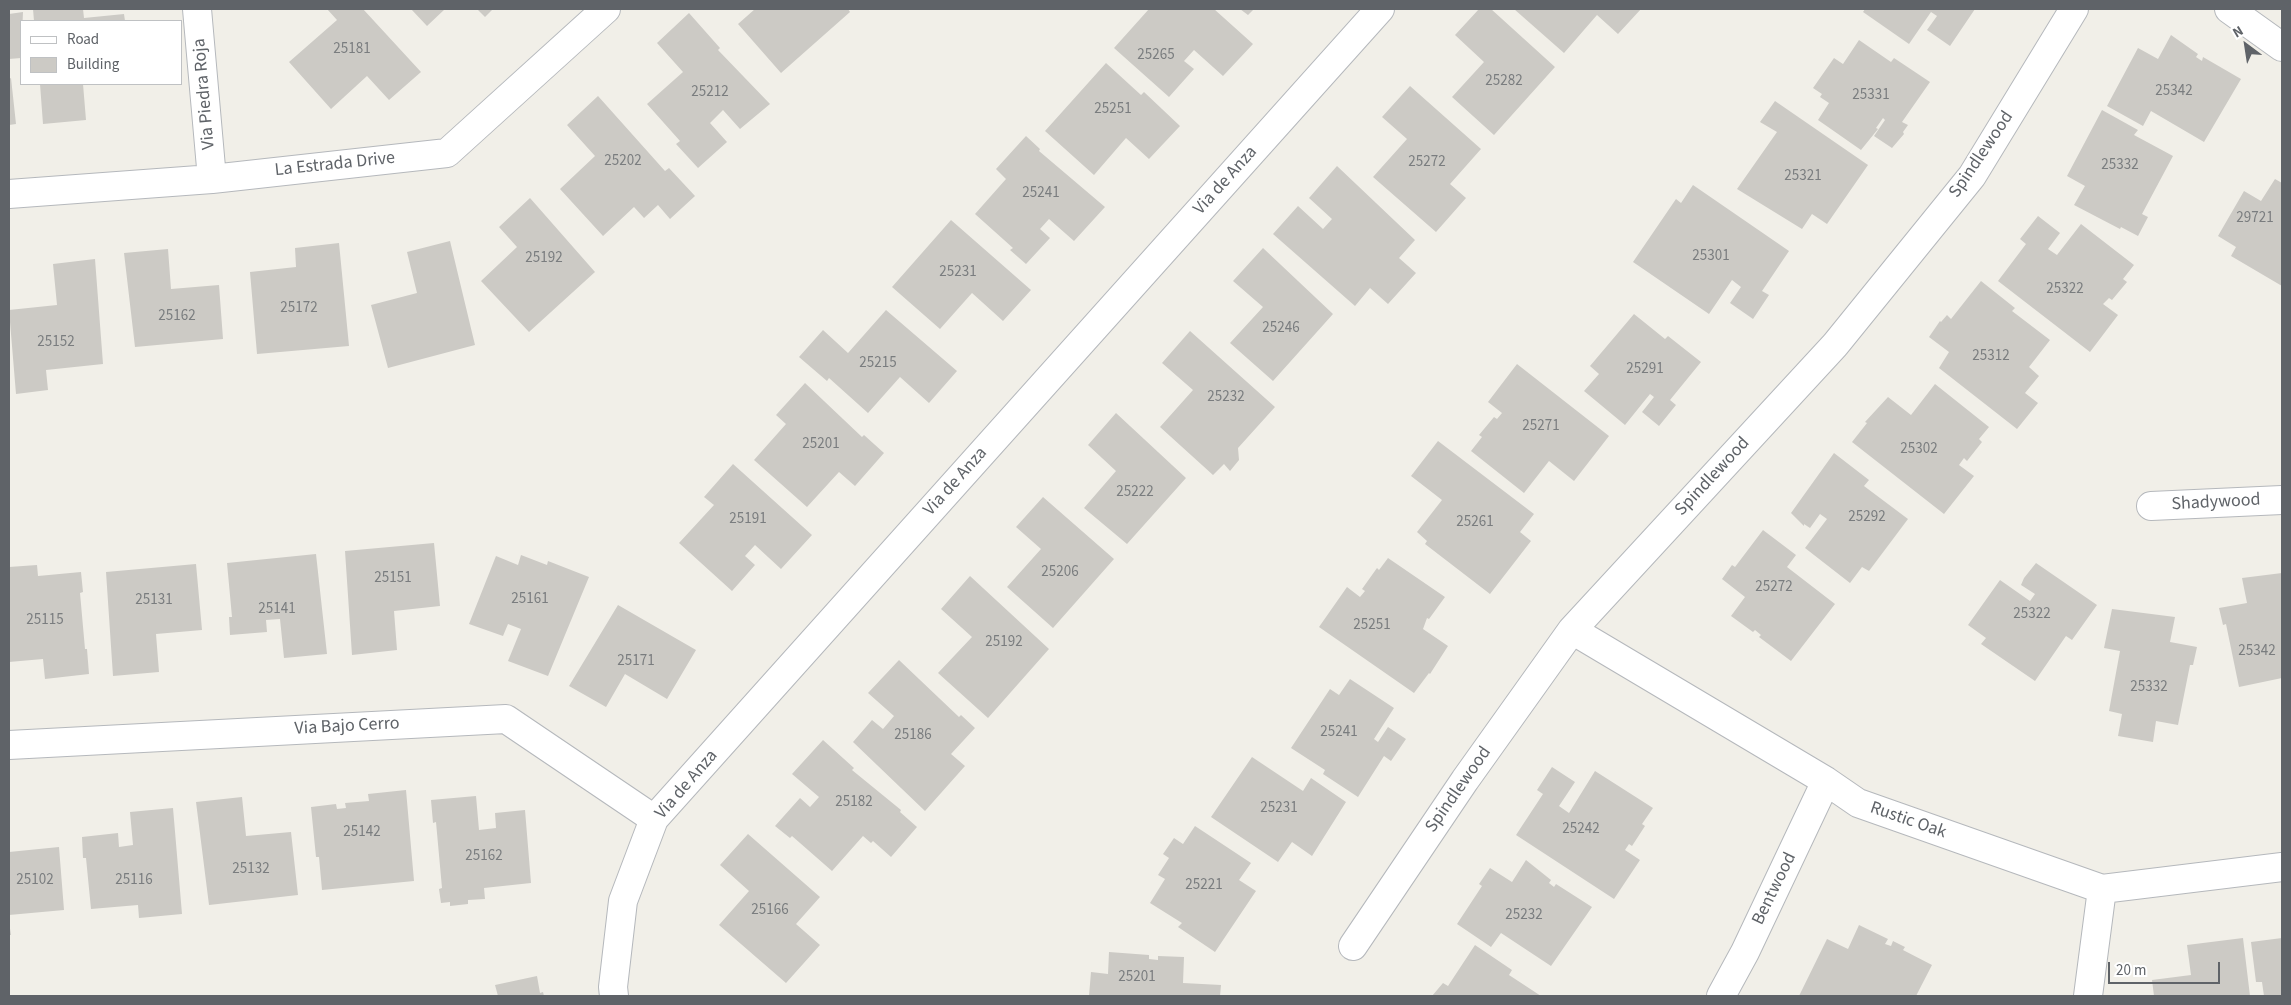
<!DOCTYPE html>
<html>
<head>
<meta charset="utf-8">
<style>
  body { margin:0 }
  #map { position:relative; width:2291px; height:1005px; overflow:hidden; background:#f1efe8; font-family:"Source Sans 3",sans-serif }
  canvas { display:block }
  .frame { position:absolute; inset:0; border:10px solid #5f6368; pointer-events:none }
  .legend { position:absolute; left:20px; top:20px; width:162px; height:65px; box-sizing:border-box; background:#fff; border:1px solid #bfc1c3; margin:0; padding:6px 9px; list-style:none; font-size:15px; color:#5f6368 }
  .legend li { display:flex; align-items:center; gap:10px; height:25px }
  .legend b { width:25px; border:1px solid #bfc1c3 }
  .north { position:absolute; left:2221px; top:20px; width:50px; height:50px; -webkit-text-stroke:4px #fff; paint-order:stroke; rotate:329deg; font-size:14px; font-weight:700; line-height:20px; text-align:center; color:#5f6368 }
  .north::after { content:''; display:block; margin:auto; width:18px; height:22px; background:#5f6368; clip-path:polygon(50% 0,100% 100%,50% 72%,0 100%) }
  .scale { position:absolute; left:2108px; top:962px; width:112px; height:22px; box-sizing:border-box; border:2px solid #5f6368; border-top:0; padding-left:6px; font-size:15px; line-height:18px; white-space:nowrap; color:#5f6368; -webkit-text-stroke:4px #fff; paint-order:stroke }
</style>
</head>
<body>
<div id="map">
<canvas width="2291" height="1005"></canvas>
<div class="frame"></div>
<ul class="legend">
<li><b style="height:6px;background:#fff"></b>Road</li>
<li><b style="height:14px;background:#cccac5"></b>Building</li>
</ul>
<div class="north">N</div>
<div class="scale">20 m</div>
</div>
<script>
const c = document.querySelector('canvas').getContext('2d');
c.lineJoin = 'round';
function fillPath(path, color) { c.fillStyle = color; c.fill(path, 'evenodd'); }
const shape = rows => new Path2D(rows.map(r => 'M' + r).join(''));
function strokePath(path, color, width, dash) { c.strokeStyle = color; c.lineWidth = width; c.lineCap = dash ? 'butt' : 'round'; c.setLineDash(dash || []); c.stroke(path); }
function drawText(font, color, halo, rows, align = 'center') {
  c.font = font + ' "Source Sans 3",sans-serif'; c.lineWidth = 4.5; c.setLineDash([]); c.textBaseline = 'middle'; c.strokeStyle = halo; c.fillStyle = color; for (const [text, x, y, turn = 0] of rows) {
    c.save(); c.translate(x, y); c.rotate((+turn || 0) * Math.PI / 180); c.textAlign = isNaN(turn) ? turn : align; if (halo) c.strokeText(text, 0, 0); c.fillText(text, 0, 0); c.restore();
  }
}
const building = shape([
  [33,9,83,9,84,18,124,14,125,21,34,21],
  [327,9,363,9,421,72,389,100,367,76,331,109,289,62,337,20],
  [411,9,445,9,427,26],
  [477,9,493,9,485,17],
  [755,9,848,9,850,12,781,73,738,24],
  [1149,9,1214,9,1253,44,1223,76,1194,50,1184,61,1194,69,1169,97,1114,48],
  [1240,9,1254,9,1248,15],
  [1479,9,1491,9,1555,67,1494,135,1452,97,1484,62,1455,35],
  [1514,9,1641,9,1618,34,1597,15,1564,53],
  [1865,9,1975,9,1950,46,1927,30,1937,16,1931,12,1909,44,1863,12],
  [23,12,21,58,9,59,9,14],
  [689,13,720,48,718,50,770,104,740,129,723,110,710,123,727,142,698,168,676,144,680,141,647,104,683,72,657,43],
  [2171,35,2198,54,2196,57,2202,61,2203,57,2241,79,2204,142,2151,111,2143,126,2107,106,2138,48,2158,59],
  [1859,40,1891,62,1894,58,1930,82,1902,122,1908,125,1903,132,1904,134,1892,148,1874,136,1885,120,1883,118,1876,128,1878,129,1861,150,1818,120,1829,103,1820,97,1822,94,1813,88,1834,58,1843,64],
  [1106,63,1141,95,1144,92,1180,126,1149,159,1126,138,1094,175,1045,131],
  [11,78,16,124,9,125,9,79],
  [40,84,83,84,86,120,43,124],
  [1410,86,1481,149,1450,184,1466,198,1436,232,1373,177,1407,139,1382,117],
  [598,96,665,171,669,168,695,196,670,219,658,205,644,218,634,207,603,236,560,189,595,156,567,125],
  [1775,101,1868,165,1827,224,1812,214,1802,229,1737,189,1777,132,1760,122],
  [2102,110,2138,130,2134,135,2173,156,2142,214,2148,217,2138,236,2121,227,2120,229,2074,205,2085,186,2067,176],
  [1026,136,1040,149,1039,151,1105,207,1074,241,1049,219,1040,229,1050,238,1026,264,1010,250,1013,248,975,214,1006,179,996,169],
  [1337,166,1415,240,1399,258,1416,273,1388,304,1370,288,1355,306,1273,234,1298,206,1323,229,1332,219,1309,198],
  [2275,179,2282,183,2282,286,2231,256,2236,247,2218,236,2244,191,2261,201],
  [1693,185,1789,251,1762,291,1769,295,1753,319,1730,303,1741,287,1732,280,1709,314,1633,262,1676,199,1681,203],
  [530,198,595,272,529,332,481,281,517,247,499,227],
  [2038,216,2060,233,2048,249,2057,255,2081,224,2134,265,2123,279,2127,282,2112,300,2109,298,2103,304,2118,315,2090,352,1998,281,2026,244,2020,239],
  [951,220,1031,290,1003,321,972,293,940,329,892,287],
  [450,241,475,345,388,368,371,305,417,293,407,252],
  [339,243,349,346,257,354,250,272,296,267,295,248],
  [1263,248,1333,314,1273,381,1230,343,1263,307,1233,281],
  [168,249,171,289,219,285,223,339,135,347,124,253],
  [95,259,103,364,46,370,48,390,16,394,9,310,57,305,53,264],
  [1981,281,2015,308,2012,311,2050,340,2029,367,2039,376,2025,393,2038,403,2017,429,1939,368,1949,352,1929,337,1940,321,1941,322,1947,315,1951,319],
  [886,310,957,371,929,403,900,377,868,413,829,378,827,381,799,357,823,330,848,353],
  [1634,314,1665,339,1668,336,1701,362,1670,400,1676,405,1659,426,1642,412,1654,397,1650,394,1625,425,1584,391,1599,374,1590,366],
  [1190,331,1275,407,1238,448,1239,460,1230,471,1224,464,1213,475,1160,427,1193,390,1162,363],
  [1517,364,1609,436,1574,481,1549,461,1524,493,1471,451,1482,437,1479,435,1494,417,1497,419,1502,413,1488,402],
  [805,383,862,437,864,435,884,453,855,486,839,472,807,507,754,460,786,424,776,415],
  [1935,384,1989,427,1979,439,1982,442,1967,461,1964,458,1959,465,1974,476,1944,514,1852,442,1867,423,1865,422,1888,397,1911,415],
  [1116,413,1186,478,1127,544,1084,508,1116,471,1088,445],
  [1438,441,1534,514,1520,532,1531,541,1490,594,1425,544,1427,541,1417,532,1442,500,1411,476],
  [1834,453,1869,480,1864,486,1908,519,1869,571,1862,567,1850,583,1805,548,1827,519,1820,514,1810,528,1804,524,1804,526,1791,513],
  [733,464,812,535,781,569,755,545,745,556,755,565,732,591,679,543,714,505,704,497],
  [1043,497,1114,559,1053,628,1007,587,1041,549,1016,527],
  [1763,530,1796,555,1787,567,1835,604,1791,661,1759,637,1761,635,1755,630,1753,632,1731,616,1745,597,1722,579,1732,565,1735,567],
  [434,543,440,606,394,611,397,650,352,655,345,551],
  [316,554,327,654,284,658,280,619,266,620,267,632,230,635,229,617,232,617,227,563],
  [521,555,547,565,548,561,589,577,548,676,508,661,521,629,508,624,503,636,469,624,496,556,518,565],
  [1388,558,1445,597,1429,619,1427,618,1423,629,1448,646,1430,674,1429,673,1414,693,1319,627,1347,587,1360,597,1365,591,1362,589,1377,568,1379,570],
  [2036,563,2097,605,2072,640,2066,636,2035,681,1981,644,1986,638,1968,625,2000,580,2030,601,2035,594,2021,585,2024,578],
  [196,564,202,630,156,634,159,672,113,676,106,572],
  [37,565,38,576,81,572,83,592,80,593,85,649,87,649,89,674,45,679,43,659,9,662,9,567],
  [2282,573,2282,678,2239,687,2226,624,2223,625,2219,608,2247,603,2242,578],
  [970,576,1049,649,988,718,938,673,972,637,941,609],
  [618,605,696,650,667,699,625,674,606,707,569,686],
  [2112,609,2175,617,2170,642,2197,647,2193,665,2190,665,2178,725,2156,721,2153,742,2118,736,2122,714,2109,711,2120,651,2104,648],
  [899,660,959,717,961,715,975,728,951,754,965,766,925,811,853,742,872,720,883,729,894,716,868,693],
  [1350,679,1394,708,1374,739,1378,742,1388,727,1406,739,1391,761,1384,756,1358,797,1323,774,1325,770,1291,748,1330,689,1339,695],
  [823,740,854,768,852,770,901,810,900,812,917,827,891,857,873,841,871,843,863,836,832,871,792,836,790,838,775,826,800,798,810,807,819,797,792,774],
  [1252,757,1303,791,1311,778,1346,802,1312,856,1292,842,1278,862,1211,817],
  [1552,767,1575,782,1559,806,1569,813,1595,771,1653,808,1642,824,1645,826,1632,846,1629,844,1625,850,1640,860,1614,899,1516,835,1543,794,1537,790],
  [406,790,414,881,322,890,319,857,316,857,311,807,336,804,337,809,346,808,345,803,369,801,368,794],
  [476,796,479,830,496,828,495,813,525,810,531,883,484,888,485,899,468,900,468,904,450,906,450,902,441,903,439,889,442,888,436,822,433,823,431,800],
  [242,797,246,836,291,832,298,895,209,905,196,802],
  [173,808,182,914,139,918,138,905,91,909,86,858,83,858,82,837,118,833,119,847,133,845,130,812],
  [1195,826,1251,863,1239,880,1256,891,1215,952,1178,927,1182,923,1150,903,1165,879,1158,875,1169,858,1163,854,1174,838,1183,844],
  [748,834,820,897,796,924,820,945,786,983,719,925,749,891,720,865],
  [59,847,64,910,9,915,9,852],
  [1526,860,1551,880,1549,883,1554,887,1556,884,1592,907,1551,966,1501,933,1491,947,1457,924,1482,886,1479,884,1490,868,1512,882],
  [9,922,11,935,9,935],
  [1859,925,1888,939,1885,944,1891,946,1893,941,1905,947,1903,950,1932,965,1916,996,1799,996,1827,939,1848,949],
  [2243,938,2250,996,2154,996,2152,980,2191,975,2187,945],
  [2282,938,2282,996,2264,996,2262,982,2256,982,2251,942],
  [1475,945,1512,970,1509,975,1541,996,1432,996,1443,983,1448,986],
  [1109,952,1149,955,1149,959,1158,960,1158,956,1184,957,1183,983,1221,985,1220,996,1089,996,1091,972,1108,974],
  [537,976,540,993,543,992,544,996,498,996,495,985]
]);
const minor = shape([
  [197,9,212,179],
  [2229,9,2282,47],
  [9,194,212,179,447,153,606,9],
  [2151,506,2282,500],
  [1572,630,1826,781,1858,803,2102,889,2282,867],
  [9,745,506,719,654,819],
  [1353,946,1465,780,1572,630,1835,345,1972,176,2074,9],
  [614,996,613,987,623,901,654,819,1380,9],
  [1721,996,1745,952,1826,781],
  [2088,996,2102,889]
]);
const numberNames = [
  ["25181",352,50],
  ["25265",1156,56],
  ["25282",1504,82],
  ["25342",2174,92],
  ["25212",710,93],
  ["25331",1871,96],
  ["25251",1113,110],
  ["25202",623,162],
  ["25272",1427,163],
  ["25332",2120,166],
  ["25321",1803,177],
  ["25241",1041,194],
  ["29721",2255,219],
  ["25301",1711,257],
  ["25192",544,259],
  ["25231",958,273],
  ["25322",2065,290],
  ["25172",299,309],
  ["25162",177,317],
  ["25246",1281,329],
  ["25152",56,343],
  ["25312",1991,357],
  ["25215",878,364],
  ["25291",1645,370],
  ["25232",1226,398],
  ["25271",1541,427],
  ["25201",821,445],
  ["25302",1919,450],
  ["25222",1135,493],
  ["25292",1867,518],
  ["25191",748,520],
  ["25261",1475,523],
  ["25206",1060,573],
  ["25151",393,579],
  ["25272",1774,588],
  ["25161",530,600],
  ["25131",154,601],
  ["25141",277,610],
  ["25322",2032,615],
  ["25115",45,621],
  ["25251",1372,626],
  ["25192",1004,643],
  ["25342",2257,652],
  ["25171",636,662],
  ["25332",2149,688],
  ["25241",1339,733],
  ["25186",913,736],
  ["25182",854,803],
  ["25231",1279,809],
  ["25242",1581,830],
  ["25142",362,833],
  ["25162",484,857],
  ["25132",251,870],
  ["25102",35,881],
  ["25116",134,881],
  ["25221",1204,886],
  ["25166",770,911],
  ["25232",1524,916],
  ["25201",1137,978]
];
const streetNames = [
  ["Via Piedra Roja",205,94,-95],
  ["Spindlewood",1982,155,-56],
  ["La Estrada Drive",335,165,-6],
  ["Via de Anza",1226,181,-48],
  ["Spindlewood",1713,477,-47],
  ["Via de Anza",956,482,-48],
  ["Shadywood",2216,503,-3],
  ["Via Bajo Cerro",347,727,-3],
  ["Via de Anza",687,785,-49],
  ["Spindlewood",1459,790,-55],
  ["Rustic Oak",1908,821,19],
  ["Bentwood",1775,889,-64]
];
fillPath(building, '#cccac5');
strokePath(minor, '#b5b8bc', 30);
strokePath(minor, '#fff', 28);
drawText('15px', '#7a7d7f', null, numberNames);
drawText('18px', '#5f6368', '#fff', streetNames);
</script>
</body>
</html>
